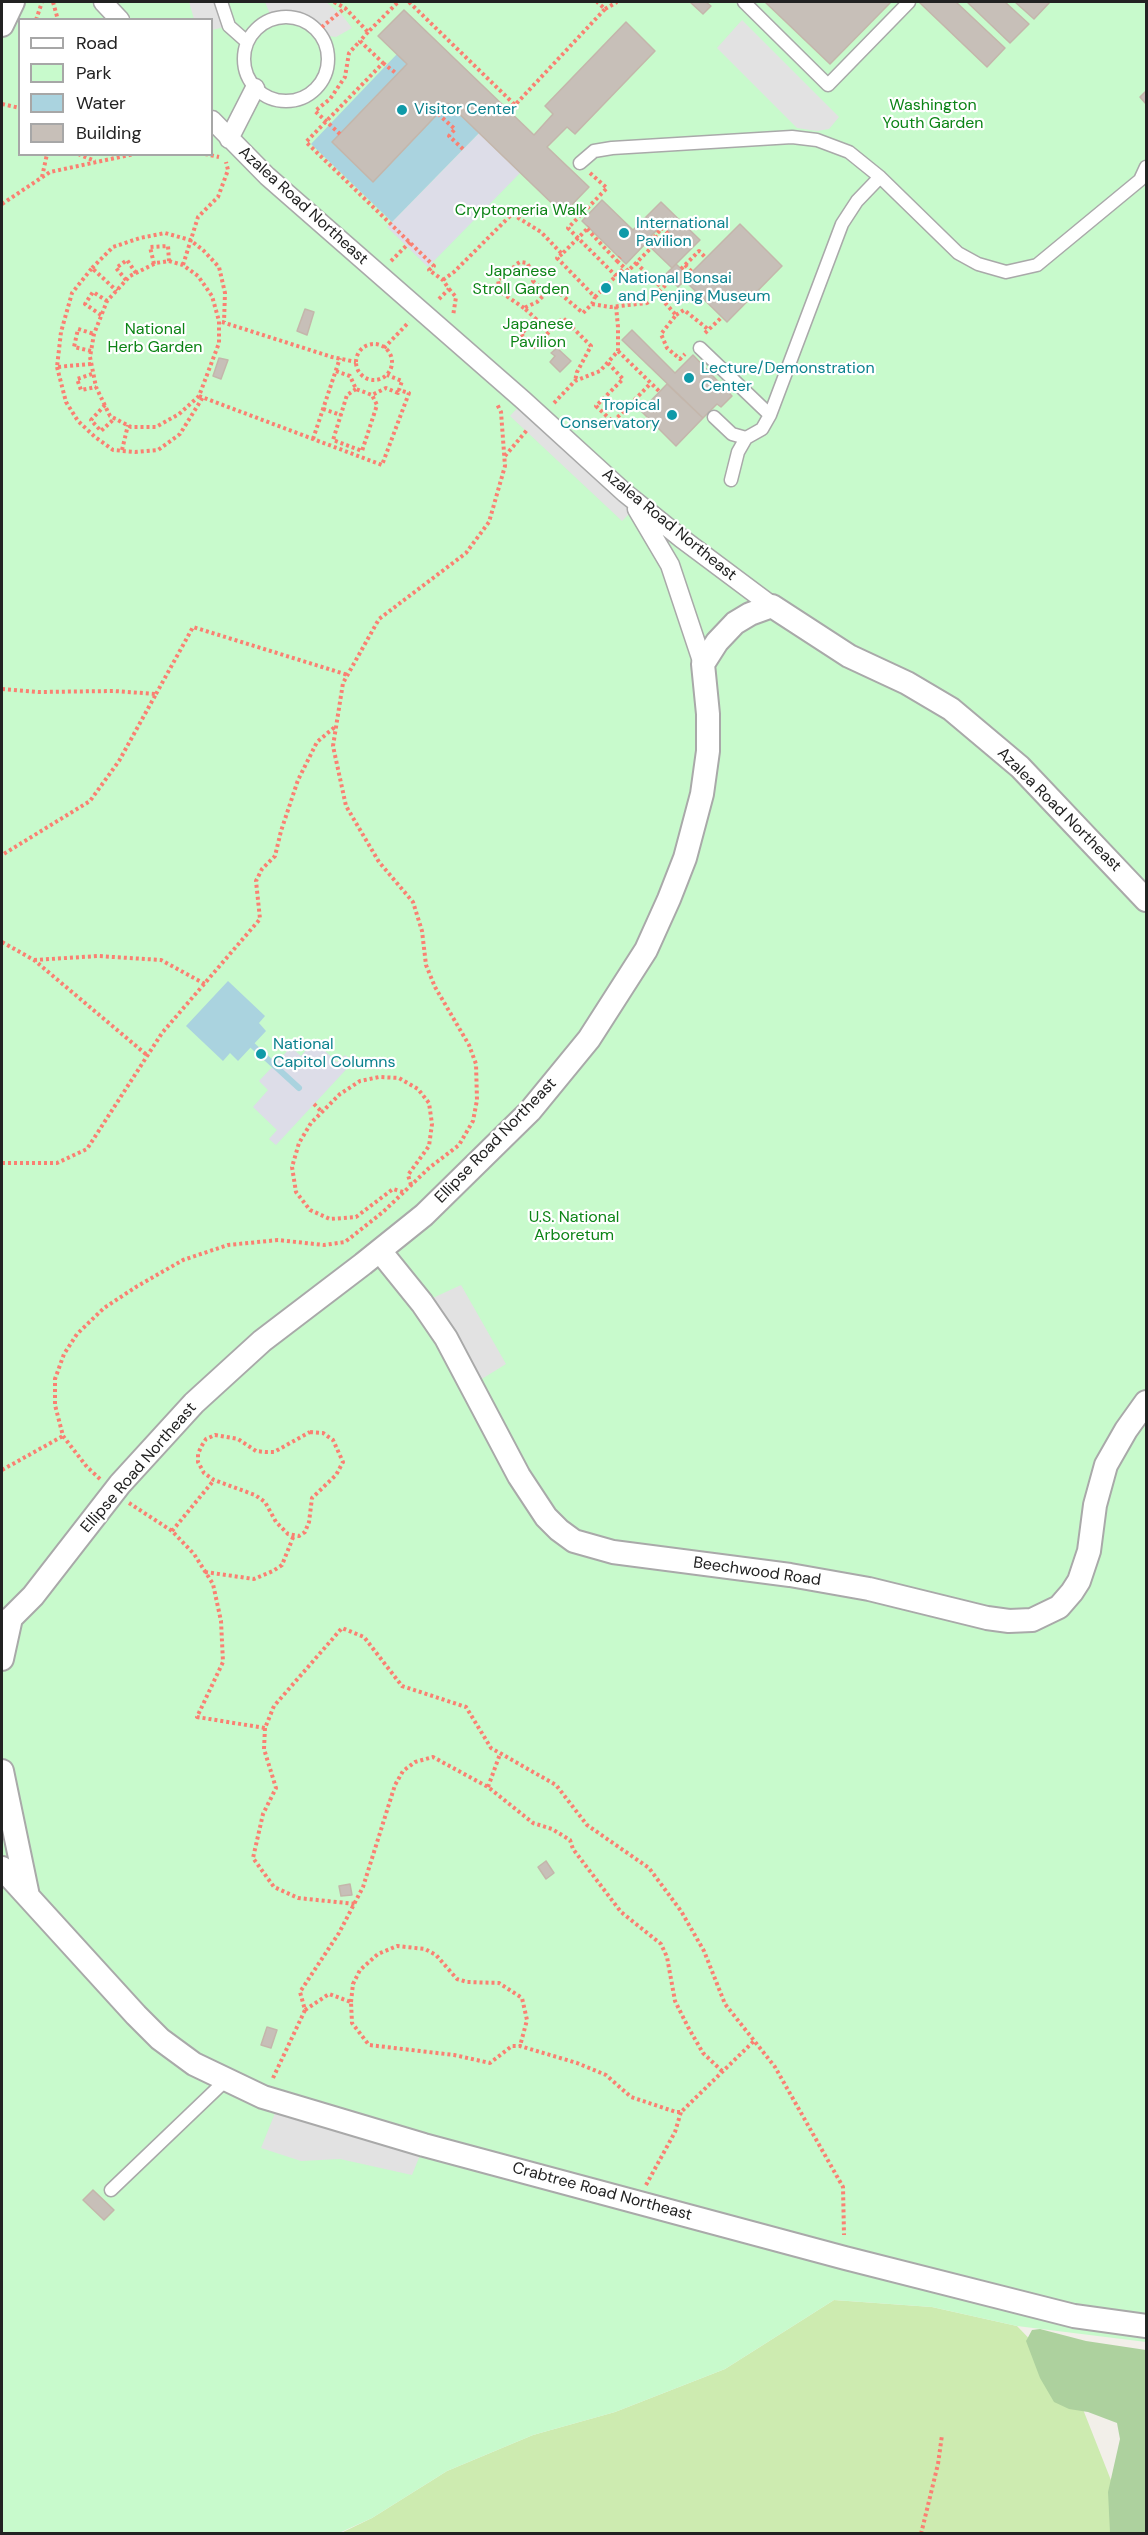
<!DOCTYPE html>
<html>
<head>
<meta charset="utf-8">
<style>
  body { margin:0 }
  #map { position:relative; width:1148px; height:2535px; overflow:hidden; background:#f2efe9; font-family:"DM Sans",sans-serif }
  canvas { display:block }
  .frame { position:absolute; inset:0; border:3px solid #222; pointer-events:none }
  .legend { position:absolute; left:18px; top:18px; width:195px; height:138px; box-sizing:border-box; background:#fff; border:2px solid #a7a7a7; margin:0; padding:8px 10px; list-style:none; font-size:18px; color:#222 }
  .legend li { display:flex; align-items:center; gap:12px; height:30px }
  .legend b { width:30px; border:2px solid #a7a7a7 }
</style>
</head>
<body>
<div id="map">
<canvas width="1148" height="2535"></canvas>
<div class="frame"></div>
<ul class="legend">
<li><b style="height:8px;background:#fff"></b>Road</li>
<li><b style="height:16px;background:#c8facc"></b>Park</li>
<li><b style="height:16px;background:#aad3df"></b>Water</li>
<li><b style="height:16px;background:#c7bfb8"></b>Building</li>
</ul>
</div>
<script>
const c = document.querySelector('canvas').getContext('2d');
c.lineJoin = 'round';
function fillPath(path, color) { c.fillStyle = color; c.fill(path, 'evenodd'); }
const shape = rows => new Path2D(rows.map(r => 'M' + r).join(''));
function strokePath(path, color, width, dash) { c.strokeStyle = color; c.lineWidth = width; c.lineCap = dash ? 'butt' : 'round'; c.setLineDash(dash || []); c.stroke(path); }
function drawText(font, color, halo, rows, align = 'center') {
  c.font = font + ' "DM Sans",sans-serif'; c.lineWidth = 4.5; c.setLineDash([]); c.textBaseline = 'middle'; c.strokeStyle = halo; c.fillStyle = color; for (const [text, x, y, turn = 0] of rows) {
    c.save(); c.translate(x, y); c.rotate((+turn || 0) * Math.PI / 180); c.textAlign = isNaN(turn) ? turn : align; if (halo) c.strokeText(text, 0, 0); c.fillText(text, 0, 0); c.restore();
  }
}
const grass = shape([
  [834,2300,932,2307,1017,2326,1073,2384,1116,2493,1127,2534,339,2534,372,2518,447,2471,533,2435,615,2412,725,2369]
]);
const forest = shape([
  [1040,2329,1086,2341,1146,2350,1146,2533,1110,2533,1108,2492,1120,2439,1117,2423,1088,2412,1069,2409,1054,2402,1040,2378,1026,2341,1032,2330]
]);
const park = shape([
  [2,2,1146,2,1146,2342,1017,2326,932,2307,834,2300,725,2369,615,2412,533,2435,447,2471,372,2518,339,2533,2,2534],
  [20,20,212,20,212,154,20,154]
]);
const parking = shape([
  [189,2,221,2,229,26,212,30,212,20,194,19],
  [265,2,326,2,342,15,352,28,336,37,321,35,308,24,296,19,272,19],
  [742,20,839,117,829,129,817,131,797,128,717,48],
  [521,404,633,510,622,521,510,416],
  [461,1285,506,1364,472,1385,422,1303],
  [279,2103,424,2145,412,2175,340,2159,301,2161,261,2148]
]);
const plaza = shape([
  [479,133,520,173,428,267,387,227],
  [314,1041,337,1062,345,1055,353,1062,276,1145,269,1139,277,1130,253,1107,268,1090,259,1081,291,1047,301,1056]
]);
const water = shape([
  [397,54,407,64,332,142,373,181,448,103,479,133,392,222,311,144],
  [228,981,265,1016,259,1023,266,1031,238,1061,230,1053,223,1061,186,1026]
]);
const stream = shape([
  [252,1045,299,1088]
]);
const building = shape([
  [690,2,706,2,711,6,703,14,690,2],
  [765,2,891,2,830,64,765,2],
  [921,2,956,2,1005,48,987,67,920,3,921,2],
  [967,2,1005,2,1029,24,1010,43,967,2],
  [1015,2,1050,2,1034,19,1015,2],
  [404,10,534,135,553,114,545,106,626,22,655,51,575,134,567,127,547,147,589,187,563,214,448,103,373,182,332,142,407,64,378,36,404,10],
  [1145,92,1146,94,1146,104,1140,97,1145,92],
  [602,200,633,230,661,202,700,240,672,268,646,243,626,264,582,221,602,200],
  [662,225,674,236,662,249,650,237,662,225],
  [740,224,782,266,727,322,684,280,740,224],
  [676,264,689,276,678,287,666,274,676,264],
  [305,309,314,312,307,335,297,331,305,309],
  [632,330,675,373,693,355,732,396,721,407,717,404,703,418,622,340,632,330],
  [557,348,571,361,560,372,550,362,555,356,551,353,557,348],
  [219,358,228,360,221,379,213,376,219,358],
  [667,384,703,418,676,446,641,411,667,384],
  [546,1861,554,1873,546,1879,538,1867,546,1861],
  [350,1884,352,1895,341,1896,339,1886,350,1884],
  [267,2027,277,2030,271,2048,261,2045,267,2027],
  [93,2190,114,2210,104,2220,83,2200,93,2190]
]);
const path = shape([
  [53,2,58,20],
  [334,2,345,8,368,32,398,2],
  [409,2,515,105,605,9,597,2],
  [605,9,617,2],
  [36,20,42,2],
  [317,31,345,8],
  [368,32,360,41,383,63,306,142,434,266,429,270,443,280,449,289,437,301],
  [383,63,397,74],
  [2,104,20,108],
  [438,114,455,129,449,136,463,149],
  [340,134,315,111,330,99,345,77,349,53,360,41],
  [78,154,95,161],
  [205,154,219,157],
  [590,173,607,188,568,228,616,276],
  [42,177,47,154],
  [2,204,50,172,134,154],
  [587,229,617,261,620,257],
  [562,254,557,258,595,297,592,304,583,313,557,291,548,291,537,302,524,308,536,319,521,334,534,347,563,318,591,346,577,372,575,381],
  [169,261,183,265,198,276,212,296,219,321,219,343,199,396,179,414,156,427,131,427,110,416,96,387,90,357,94,334,107,301,130,276,156,263,169,261],
  [391,261,410,242],
  [617,261,628,271,659,240,663,244,670,236,662,228,655,236,659,240],
  [636,263,662,288],
  [154,264,150,247,168,246,169,261],
  [183,265,198,217,218,197,228,170,226,162],
  [685,265,692,272],
  [92,268,113,247,140,238,165,233,190,240,203,250,219,267,225,293,224,322],
  [681,269,699,251,706,258],
  [126,280,116,268,127,260,136,273],
  [443,280,454,272,512,214,541,232,562,254,589,227],
  [449,289,456,297,453,316],
  [657,294,676,315,661,334,667,348,680,359,685,354],
  [595,297,624,268],
  [592,304,610,307,647,303,671,280],
  [524,308,502,293,499,286,498,280,512,271,515,265,520,262,527,263,534,275,533,281,546,293],
  [101,315,85,304,93,292,107,301],
  [676,315,684,310,709,330],
  [222,322,332,357,356,362],
  [705,333,722,317],
  '356 362a18 18 0 1 1 36 0a18 18 0 1 1-36 0Z',
  [384,348,409,322],
  [91,351,74,347,78,329,94,334],
  [618,351,660,392],
  [608,363,623,379,596,406,613,422,651,383],
  [91,364,57,367,61,332,72,293,92,268,117,291],
  [57,367,66,402,78,421,95,437,113,450,135,452,158,450,180,434,203,397],
  [336,371,350,376,356,389,372,395,386,388,398,393,399,390],
  [92,374,77,379,81,390,96,387],
  [356,389,347,395,333,440,362,451,377,405,372,395],
  [199,396,382,465,409,393,399,390,402,381,387,375],
  [554,403,575,381,600,371,618,351,618,327,616,306],
  [105,405,91,420,101,431,115,418],
  [323,409,341,415],
  [313,439,340,358],
  [122,450,128,425],
  [505,456,527,430],
  [2,689,38,692,114,691,156,694,119,761,90,801,2,855],
  [156,694,193,627,348,675],
  [2,942,34,960,148,1056],
  [34,960,98,956,161,960,205,984],
  [314,1104,322,1112],
  [2,1163,57,1163,87,1149,162,1033,260,919,256,881,262,869,275,856,281,831,298,780,317,742,336,726],
  [403,1192,393,1189,356,1217,330,1219,310,1210,296,1192,292,1167,299,1143,311,1123,340,1094,360,1081,379,1077,399,1078,418,1089,429,1103,432,1124,429,1146,408,1175,411,1185],
  [310,1432,323,1433,333,1440,343,1462,336,1475,312,1498,309,1522,305,1532,299,1536,288,1534,276,1522,265,1502,255,1495,214,1480,204,1473,198,1462,198,1454,201,1447,206,1439,215,1435,238,1439,256,1451,265,1452,274,1452,310,1432],
  [2,1470,63,1436],
  [100,1479,87,1467,63,1436,55,1405,55,1379,64,1354,77,1334,104,1308,136,1287,183,1260,228,1245,278,1240,324,1245,345,1242,383,1212,429,1168,459,1145,473,1121,477,1100,476,1064,469,1045,435,987,426,965,422,931,413,902,379,862,346,806,333,746,343,683,379,619,466,553,489,522,505,466,501,412,497,404],
  [129,1503,172,1531,194,1554,213,1584,221,1621,223,1662,197,1717,265,1728,274,1706,342,1628,364,1637,402,1686,466,1707,491,1748,556,1785,587,1825,649,1868,681,1911,704,1951,725,2004,775,2067,843,2187,844,2235],
  [172,1531,214,1480],
  [205,1572,254,1579,273,1571,282,1565,294,1535],
  [265,1728,264,1749,276,1788,263,1814,253,1858,274,1887,298,1898,356,1904],
  [488,1787,500,1754],
  [351,2002,353,1984,360,1970,378,1954,397,1946,425,1949,436,1955,457,1979,467,1982,499,1983,522,1998,527,2020,520,2046],
  [305,2010,329,1994,351,2002,352,2023,369,2045,454,2055,490,2063,512,2046,520,2046,577,2063,606,2075,631,2097,676,2112,681,2112,754,2041],
  [273,2078,305,2010,300,1992,339,1933,363,1887,395,1785,403,1771,415,1762,433,1757,488,1787,533,1823,552,1829,570,1840,573,1849,621,1912,661,1944,667,1957,675,2001,688,2027,703,2053,723,2072],
  [646,2185,675,2132,681,2112],
  [921,2534,938,2464,942,2435]
]);
const service = shape([
  [221,2,229,26,247,42],
  [744,2,828,85,909,2],
  '244 59a42 42 0 1 1 84 0a42 42 0 1 1-84 0Z',
  [580,163,594,151,612,148,792,137,817,140,849,152,880,177,958,253,978,264,1006,272,1037,265,1140,180,1146,167],
  [700,348,770,415],
  [714,417,732,434,746,438],
  [731,480,738,452,746,438,762,429,770,415,842,224,857,201,880,177],
  [111,2190,226,2080]
]);
const pedestrian = shape([
  [103,2,120,20],
  [212,120,267,176,523,400,625,493,681,538,772,606],
  [229,139,255,88],
  [637,509,670,565,703,664]
]);
const minor = shape([
  [2,25,13,2],
  [380,1251,422,1303,446,1338,519,1476,546,1517,559,1530,574,1541,613,1552,790,1575,869,1589,987,1618,1009,1621,1032,1620,1059,1607,1072,1592,1079,1581,1089,1551,1095,1505,1106,1465,1126,1430,1146,1402],
  [2,1623,11,1618,33,1596,120,1484,194,1403,262,1341,363,1264,424,1215,530,1111,589,1039,646,950,669,899,685,858,702,794,708,751,708,714,703,664,717,642,735,623,750,614,772,606,849,656,907,683,951,709,1020,767,1146,900],
  [2,1659,11,1618],
  [2,1771,28,1896],
  [2,1868,136,2015,160,2039,194,2064,263,2097,424,2145,845,2258,1074,2316,1146,2326]
]);
const markers = [
  [402,110,6,"#0f9aa8"],
  [624,233,6,"#0f9aa8"],
  [606,288,6,"#0f9aa8"],
  [689,378,6,"#0f9aa8"],
  [672,415,6,"#0f9aa8"],
  [261,1054,6,"#0f9aa8"]
];
const parkNames = [
  ["Washington",933,106],
  ["Youth Garden",933,124],
  ["Cryptomeria Walk",521,211],
  ["Japanese",521,272],
  ["Stroll Garden",521,290],
  ["Japanese",538,325],
  ["Pavilion",538,343],
  ["National",155,330],
  ["Herb Garden",155,348],
  ["U.S. National",574,1218],
  ["Arboretum",574,1236]
];
const cultureNames = [
  ["Visitor Center",414,110],
  ["International",636,224],
  ["Pavilion",636,242],
  ["National Bonsai",618,279],
  ["and Penjing Museum",618,297],
  ["Lecture/Demonstration",701,369],
  ["Center",701,387],
  ["Tropical",660,406,"right"],
  ["Conservatory",660,424,"right"],
  ["National",273,1045],
  ["Capitol Columns",273,1063]
];
const streetNames = [
  ["Azalea Road Northeast",303,206,42],
  ["Azalea Road Northeast",669,525,39],
  ["Azalea Road Northeast",1059,810,45],
  ["Ellipse Road Northeast",496,1141,-46],
  ["Ellipse Road Northeast",139,1468,-49],
  ["Beechwood Road",757,1572,8],
  ["Crabtree Road Northeast",602,2192,15]
];
fillPath(grass, '#cdebb0');
fillPath(forest, '#add19e');
fillPath(park, '#c8facc');
fillPath(parking, '#e2e2e2');
fillPath(plaza, '#dddde8');
fillPath(water, '#aad3df');
strokePath(stream, '#aad3df', 6);
fillPath(building, '#c7bfb8');
strokePath(building, '#c4b6ab', 1.5);
strokePath(service, '#a9a9a9', 15);
strokePath(pedestrian, '#a9a9a9', 21);
strokePath(minor, '#a9a9a9', 26);
strokePath(path, '#fa8072', 4, [3, 3]);
strokePath(service, '#fff', 12);
strokePath(pedestrian, '#fff', 18);
strokePath(minor, '#fff', 22);
for (const [x, y, r, color] of markers) { const dot = new Path2D(); dot.arc(x, y, r, 0, 2 * Math.PI); c.fillStyle = color; c.fill(dot); strokePath(dot, '#fff', 2); }
drawText('16px', '#0c8416', '#fff', parkNames);
drawText('16px', '#0d838f', '#fff', cultureNames, 'left');
drawText('16px', '#222', '#fff', streetNames);
</script>
</body>
</html>
